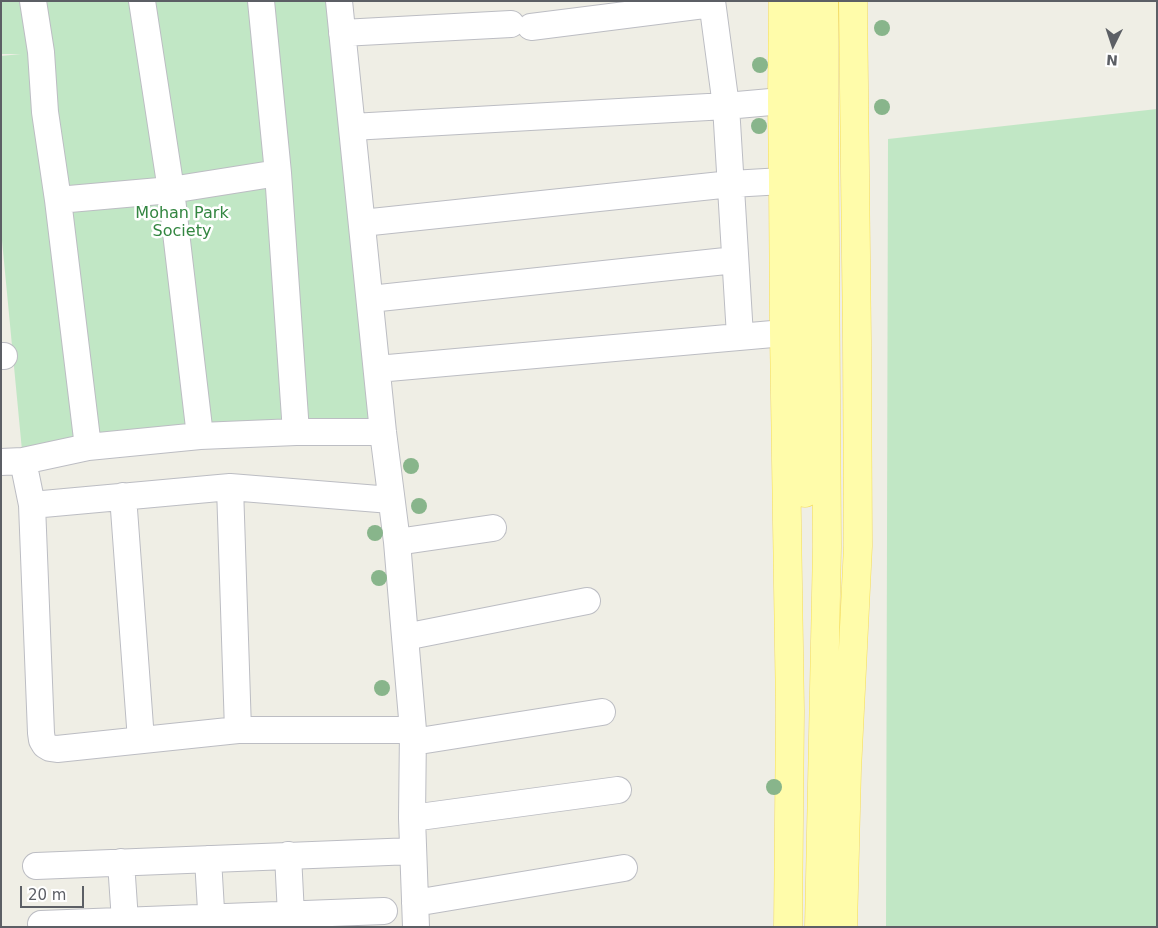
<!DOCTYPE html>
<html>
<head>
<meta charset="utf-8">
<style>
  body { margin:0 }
  #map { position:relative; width:1158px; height:928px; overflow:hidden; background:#efeee5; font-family:"DejaVu Sans",sans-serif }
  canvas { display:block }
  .frame { position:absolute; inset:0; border:2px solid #5c5f65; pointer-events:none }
  .north { position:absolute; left:1088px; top:20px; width:50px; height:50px; -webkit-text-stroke:4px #fff; paint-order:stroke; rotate:184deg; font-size:14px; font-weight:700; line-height:20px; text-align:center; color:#5c5f65 }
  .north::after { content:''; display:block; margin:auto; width:18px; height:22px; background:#5c5f65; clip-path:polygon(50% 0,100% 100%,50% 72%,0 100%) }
  .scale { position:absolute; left:20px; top:886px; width:64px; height:22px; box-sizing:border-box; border:2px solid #5c5f65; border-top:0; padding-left:6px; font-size:15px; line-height:18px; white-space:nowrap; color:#5c5f65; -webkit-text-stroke:4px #fff; paint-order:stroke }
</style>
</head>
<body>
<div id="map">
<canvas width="1158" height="928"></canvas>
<div class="frame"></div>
<div class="north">N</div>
<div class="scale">20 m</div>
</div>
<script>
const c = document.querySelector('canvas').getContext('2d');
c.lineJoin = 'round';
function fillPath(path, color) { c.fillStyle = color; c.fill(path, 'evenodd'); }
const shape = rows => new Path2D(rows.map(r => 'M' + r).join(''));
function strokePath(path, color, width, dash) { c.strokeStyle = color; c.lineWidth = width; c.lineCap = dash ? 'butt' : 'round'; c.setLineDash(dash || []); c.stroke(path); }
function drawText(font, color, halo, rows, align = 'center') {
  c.font = font + ' "DejaVu Sans",sans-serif'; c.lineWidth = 5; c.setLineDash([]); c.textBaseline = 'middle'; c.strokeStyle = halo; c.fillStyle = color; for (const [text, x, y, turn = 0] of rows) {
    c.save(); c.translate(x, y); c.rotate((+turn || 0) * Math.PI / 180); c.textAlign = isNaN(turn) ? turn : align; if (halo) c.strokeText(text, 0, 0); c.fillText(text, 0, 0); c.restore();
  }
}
const green = shape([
  [1,1,342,1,382,428,23,461,1,230,1,56,21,54,1,54],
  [1157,109,1157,927,886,927,888,139]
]);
const minor = shape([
  [33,1,41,52,45,112,58,200,88,447],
  [142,1,171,190,200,436],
  [261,1,278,173,296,432],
  [339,1,383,432,397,542,405,637,413,730,412,818,416,927],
  [712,1,726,106,740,336],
  [531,27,712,4],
  [342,33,511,24],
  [352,127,726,106,782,101],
  [58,200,171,190,278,173],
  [362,223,731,184,783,181],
  [370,299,735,260],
  [1,356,4,356],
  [377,369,784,333],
  [23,461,32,505,41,733,42,740,45,745,50,748,57,749,238,730,413,730],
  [1,462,23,461,88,447,200,436,296,432,383,432],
  [230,487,238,730],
  [123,496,141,740],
  [32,505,230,487,391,500],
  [397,542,493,528],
  [405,637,587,601],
  [413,742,602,712],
  [412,818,618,790],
  [288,855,291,915],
  [208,859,212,927],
  [121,862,125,921],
  [36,866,413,851],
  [415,903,624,868],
  [41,924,384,911]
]);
const major = shape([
  [783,1,782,101,783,181,784,333,790,711,788,927],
  [802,1,805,493],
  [819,927,827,547,824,92,824,1],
  [843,927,847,770,858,546,857,341,853,1]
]);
const trees = [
  [882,28],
  [760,65],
  [882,107],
  [759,126],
  [411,466],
  [419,506],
  [375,533],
  [379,578],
  [382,688],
  [774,787]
];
const parkNames = [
  ["Mohan Park",182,214],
  ["Society",182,232]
];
fillPath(green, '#c1e7c5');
strokePath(minor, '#bcbdc3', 28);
strokePath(major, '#f5dc58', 29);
strokePath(minor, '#fff', 26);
strokePath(major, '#fffcaa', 28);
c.fillStyle = '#88b58b';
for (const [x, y] of trees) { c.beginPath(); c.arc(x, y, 8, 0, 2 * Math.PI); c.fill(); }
drawText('16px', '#338641', '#fff', parkNames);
</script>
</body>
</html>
